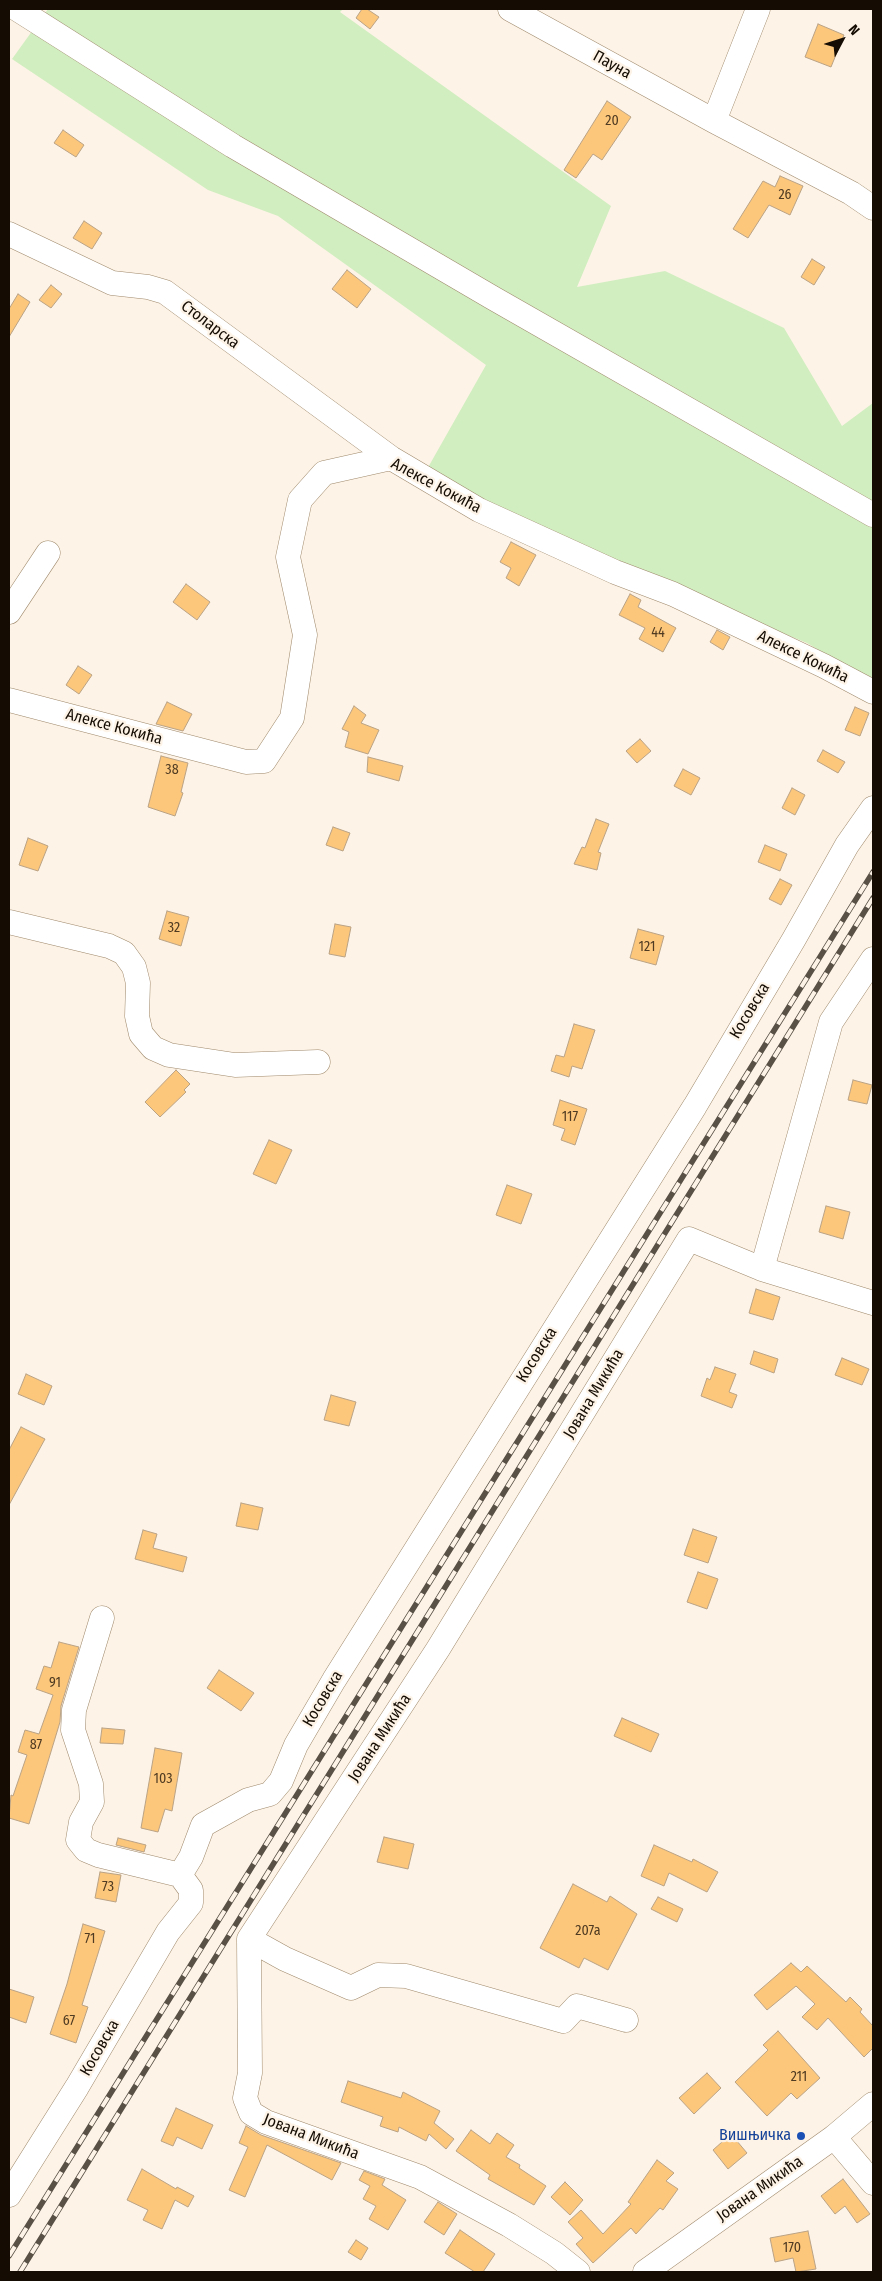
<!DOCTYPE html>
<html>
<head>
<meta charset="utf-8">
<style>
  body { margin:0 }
  #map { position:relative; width:882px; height:2281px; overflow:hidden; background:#fdf3e6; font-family:"Fira Sans Condensed",sans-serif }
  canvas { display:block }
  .frame { position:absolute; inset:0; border:10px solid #150d04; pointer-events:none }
  .north { position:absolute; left:817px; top:15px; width:50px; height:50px; -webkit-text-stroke:4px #fdf3e6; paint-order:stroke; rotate:50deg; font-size:14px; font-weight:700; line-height:20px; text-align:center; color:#150d04 }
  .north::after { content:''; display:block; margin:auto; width:18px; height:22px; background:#150d04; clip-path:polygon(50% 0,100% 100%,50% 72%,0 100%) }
</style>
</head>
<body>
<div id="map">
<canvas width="882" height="2281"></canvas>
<div class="frame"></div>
<div class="north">N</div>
</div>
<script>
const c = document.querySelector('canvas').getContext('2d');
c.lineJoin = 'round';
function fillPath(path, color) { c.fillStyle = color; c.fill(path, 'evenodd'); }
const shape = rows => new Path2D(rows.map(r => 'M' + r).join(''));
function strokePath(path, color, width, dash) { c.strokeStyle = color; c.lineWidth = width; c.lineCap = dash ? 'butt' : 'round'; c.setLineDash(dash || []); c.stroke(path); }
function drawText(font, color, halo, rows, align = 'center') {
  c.font = font + ' "Fira Sans Condensed",sans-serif'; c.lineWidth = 4.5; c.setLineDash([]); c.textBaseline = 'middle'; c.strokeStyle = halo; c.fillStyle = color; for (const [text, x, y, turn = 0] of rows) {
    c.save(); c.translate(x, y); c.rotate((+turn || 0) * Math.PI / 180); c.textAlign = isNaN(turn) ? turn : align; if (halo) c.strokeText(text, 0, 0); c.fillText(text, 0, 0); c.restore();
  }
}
const green = shape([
  [48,9,343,9,340,12,611,206,577,287,665,271,784,328,842,426,873,403,873,682,807,643,581,551,426,471,486,365,278,216,208,190,12,59]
]);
const building = shape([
  [362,9,367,9,379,17,370,29,356,18,362,9],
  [818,24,844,35,831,67,805,57,818,24],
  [607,101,631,117,602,160,593,154,576,178,564,170,607,101],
  [63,130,84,145,76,157,54,143,63,130],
  [780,176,803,186,790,215,769,205,748,238,733,229,763,181,775,187,780,176],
  [84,221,102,233,92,249,73,238,84,221],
  [812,259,825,267,814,285,801,277,812,259],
  [347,270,371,289,357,308,332,289,347,270],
  [51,285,62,294,51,308,39,300,51,285],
  [18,294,30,302,9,337,9,309,18,294],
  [511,542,536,555,519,586,506,578,511,568,500,562,511,542],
  [186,584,210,602,197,620,173,602,186,584],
  [630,594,641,600,638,607,676,628,663,652,639,639,645,628,619,615,630,594],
  [717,630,730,637,723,650,710,642,717,630],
  [78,666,92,675,79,694,66,685,78,666],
  [167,702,192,714,183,731,156,724,167,702],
  [354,706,366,715,361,723,379,730,368,754,345,747,349,732,342,729,354,706],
  [855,707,869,713,860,736,845,730,855,707],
  [640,739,651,751,637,763,626,751,640,739],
  [823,750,845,762,838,773,817,761,823,750],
  [161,756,188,763,181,792,183,793,175,816,148,807,161,756],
  [368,757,403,766,399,781,367,772,368,757],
  [683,769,700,778,691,795,674,786,683,769],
  [792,788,805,795,795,815,782,808,792,788],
  [596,819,609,824,598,852,601,853,597,870,574,864,582,847,585,848,596,819],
  [333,827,350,833,343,851,326,845,333,827],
  [28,838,48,846,38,871,19,865,28,838],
  [765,845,787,854,780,871,758,862,765,845],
  [780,879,792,885,781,905,769,899,780,879],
  [167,911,189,917,181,946,159,939,167,911],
  [335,924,351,927,345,957,329,954,335,924],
  [638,929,664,936,656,965,630,958,638,929],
  [574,1024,595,1030,582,1069,572,1066,569,1077,551,1071,556,1055,564,1057,574,1024],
  [176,1070,190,1084,184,1090,186,1092,160,1117,145,1102,176,1070],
  [853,1080,872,1085,867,1104,848,1100,853,1080],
  [560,1100,587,1109,575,1145,561,1140,565,1129,553,1125,560,1100],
  [269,1140,292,1150,276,1184,253,1174,269,1140],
  [507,1185,532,1194,521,1224,496,1215,507,1185],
  [826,1206,850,1212,843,1239,819,1232,826,1206],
  [756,1289,780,1297,773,1320,749,1313,756,1289],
  [754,1351,778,1359,774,1373,750,1364,754,1351],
  [842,1358,869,1369,862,1385,835,1375,842,1358],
  [715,1367,736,1374,729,1392,737,1395,732,1408,701,1396,707,1378,710,1380,715,1367],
  [26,1374,52,1386,44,1405,18,1394,26,1374],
  [331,1395,356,1402,349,1426,324,1420,331,1395],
  [21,1427,45,1439,9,1505,9,1450,21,1427],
  [241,1503,263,1508,258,1530,236,1526,241,1503],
  [693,1529,717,1537,708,1563,684,1555,693,1529],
  [143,1530,157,1534,153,1548,187,1557,183,1572,135,1559,143,1530],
  [698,1572,718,1579,707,1609,687,1602,698,1572],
  [59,1642,79,1647,61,1706,60,1722,29,1824,9,1818,11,1795,13,1796,27,1755,18,1752,25,1730,39,1734,53,1695,36,1689,44,1666,51,1668,59,1642],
  [219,1670,254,1693,241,1711,207,1688,219,1670],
  [622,1718,659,1734,651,1752,614,1736,622,1718],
  [102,1728,125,1730,123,1744,100,1743,102,1728],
  [155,1748,182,1753,172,1811,165,1809,158,1832,141,1828,155,1748],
  [384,1837,414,1844,408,1869,377,1862,384,1837],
  [118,1838,146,1845,144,1852,116,1845,118,1838],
  [654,1845,692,1862,693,1859,718,1872,707,1892,669,1873,664,1886,641,1876,654,1845],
  [100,1872,121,1875,116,1902,95,1898,100,1872],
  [573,1884,607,1902,610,1896,637,1914,608,1970,584,1958,579,1968,540,1948,573,1884],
  [658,1897,683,1909,677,1922,651,1909,658,1897],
  [83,1924,105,1931,82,2005,88,2007,76,2043,50,2034,67,1984,83,1924],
  [791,1963,801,1972,807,1966,846,2002,850,1997,862,2009,860,2012,873,2026,873,2048,864,2057,828,2018,817,2030,802,2017,815,2004,796,1986,767,2010,754,1995,791,1963],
  [9,1989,34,1997,26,2023,9,2017,9,1989],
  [778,2031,820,2078,797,2099,791,2093,767,2116,735,2082,768,2050,763,2045,778,2031],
  [707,2073,721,2088,694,2114,679,2098,707,2073],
  [348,2081,401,2098,403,2092,440,2111,434,2123,454,2139,446,2149,429,2134,426,2141,399,2127,398,2132,380,2126,383,2117,341,2102,348,2081],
  [176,2108,213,2125,202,2149,177,2137,173,2146,161,2141,176,2108],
  [246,2126,261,2135,341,2163,332,2180,267,2145,245,2197,229,2190,248,2147,239,2143,246,2126],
  [471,2130,490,2144,497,2133,514,2145,506,2157,520,2165,519,2168,546,2186,534,2205,488,2179,490,2175,456,2151,471,2130],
  [731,2134,747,2153,728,2169,713,2150,731,2134],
  [657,2160,674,2173,666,2181,678,2189,663,2210,660,2208,636,2234,631,2228,593,2263,576,2244,583,2238,568,2222,581,2210,603,2234,631,2204,628,2202,657,2160],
  [142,2169,176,2189,177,2187,194,2196,188,2207,175,2200,162,2229,143,2220,148,2210,127,2200,142,2169],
  [364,2171,385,2179,382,2185,406,2200,388,2230,369,2219,376,2206,363,2199,370,2186,359,2180,364,2171],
  [843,2179,870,2214,857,2223,845,2206,835,2214,821,2196,843,2179],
  [565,2182,583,2200,570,2215,551,2197,565,2182],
  [438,2202,457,2214,444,2235,424,2222,438,2202],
  [460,2230,495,2254,483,2272,475,2272,445,2253,460,2230],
  [808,2231,816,2269,796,2272,793,2258,775,2262,770,2238,808,2231],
  [356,2240,368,2248,361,2260,348,2252,356,2240]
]);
const minor = shape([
  [17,9,233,146,493,298,873,515],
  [510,9,714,121,851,193,873,208],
  [714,121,758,9],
  [9,234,112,283,148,287,165,292,391,458,479,510,615,572,673,594,824,666,873,692],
  [9,612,48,553],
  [9,700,246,762,264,761,292,718,305,635,288,557,300,500,324,473,391,458],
  [9,922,109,946,124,953,134,967,138,983,137,1016,141,1034,153,1048,169,1055,235,1065,318,1062],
  [762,1269,831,1022,873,959],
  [180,1875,191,1857,203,1825,248,1800,270,1794,281,1781,296,1745,334,1680,695,1106,794,939,847,845,873,808],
  [249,1939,285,1959,351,1988,378,1975,406,1976,563,2021,577,2006,626,2020],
  [834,2137,873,2183],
  [9,2195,77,2087,168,1932,191,1903,191,1890,180,1875,98,1855,86,1850,78,1840,81,1822,92,1802,91,1784,73,1730,74,1710,102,1618],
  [578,2272,554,2253,509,2225,420,2177,266,2122,251,2113,245,2098,250,2073,249,1939,438,1649,689,1239,762,1269,873,1303],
  [645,2272,834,2137,873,2104]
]);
const rail = shape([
  [9,2256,873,872],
  [20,2272,873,898]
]);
const markers = [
  [801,2136,5,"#1a4fb4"]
];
const numberNames = [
  ["20",612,121],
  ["26",785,195],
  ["44",658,633],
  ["38",172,770],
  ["32",174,928],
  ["121",647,947],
  ["117",570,1117],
  ["91",55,1683],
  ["87",36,1745],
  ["103",163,1779],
  ["73",108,1887],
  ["207a",588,1931],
  ["71",90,1939],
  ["67",69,2021],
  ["211",799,2077],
  ["170",792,2248]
];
const streetNames = [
  ["Пауна",612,65,29],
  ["Столарска",210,325,37],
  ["Алексе Кокића",436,486,28],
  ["Алексе Кокића",803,657,26],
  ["Алексе Кокића",114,727,15],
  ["Косовска",750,1011,-59],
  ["Косовска",537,1355,-58],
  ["Јована Микића",594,1394,-59],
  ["Косовска",323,1699,-59],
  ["Јована Микића",380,1738,-57],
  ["Косовска",100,2048,-60],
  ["Јована Микића",311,2137,21],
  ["Јована Микића",760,2189,-35]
];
const transitNames = [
  ["Вишњичка",791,2136]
];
fillPath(green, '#d1eec0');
fillPath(building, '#fcc67b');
strokePath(building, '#baa285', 1);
strokePath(minor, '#9f896c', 25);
strokePath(minor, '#fff', 24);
strokePath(rail, '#595046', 5.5);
strokePath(rail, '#fdf3e6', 4, [11]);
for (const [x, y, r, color] of markers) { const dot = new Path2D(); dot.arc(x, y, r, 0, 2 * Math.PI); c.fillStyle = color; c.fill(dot); strokePath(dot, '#fdf3e6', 2); }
drawText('14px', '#4f3b22', null, numberNames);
drawText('16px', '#150d04', '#fdf3e6', streetNames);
drawText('16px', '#164399', '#fdf3e6', transitNames, 'right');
</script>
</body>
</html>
